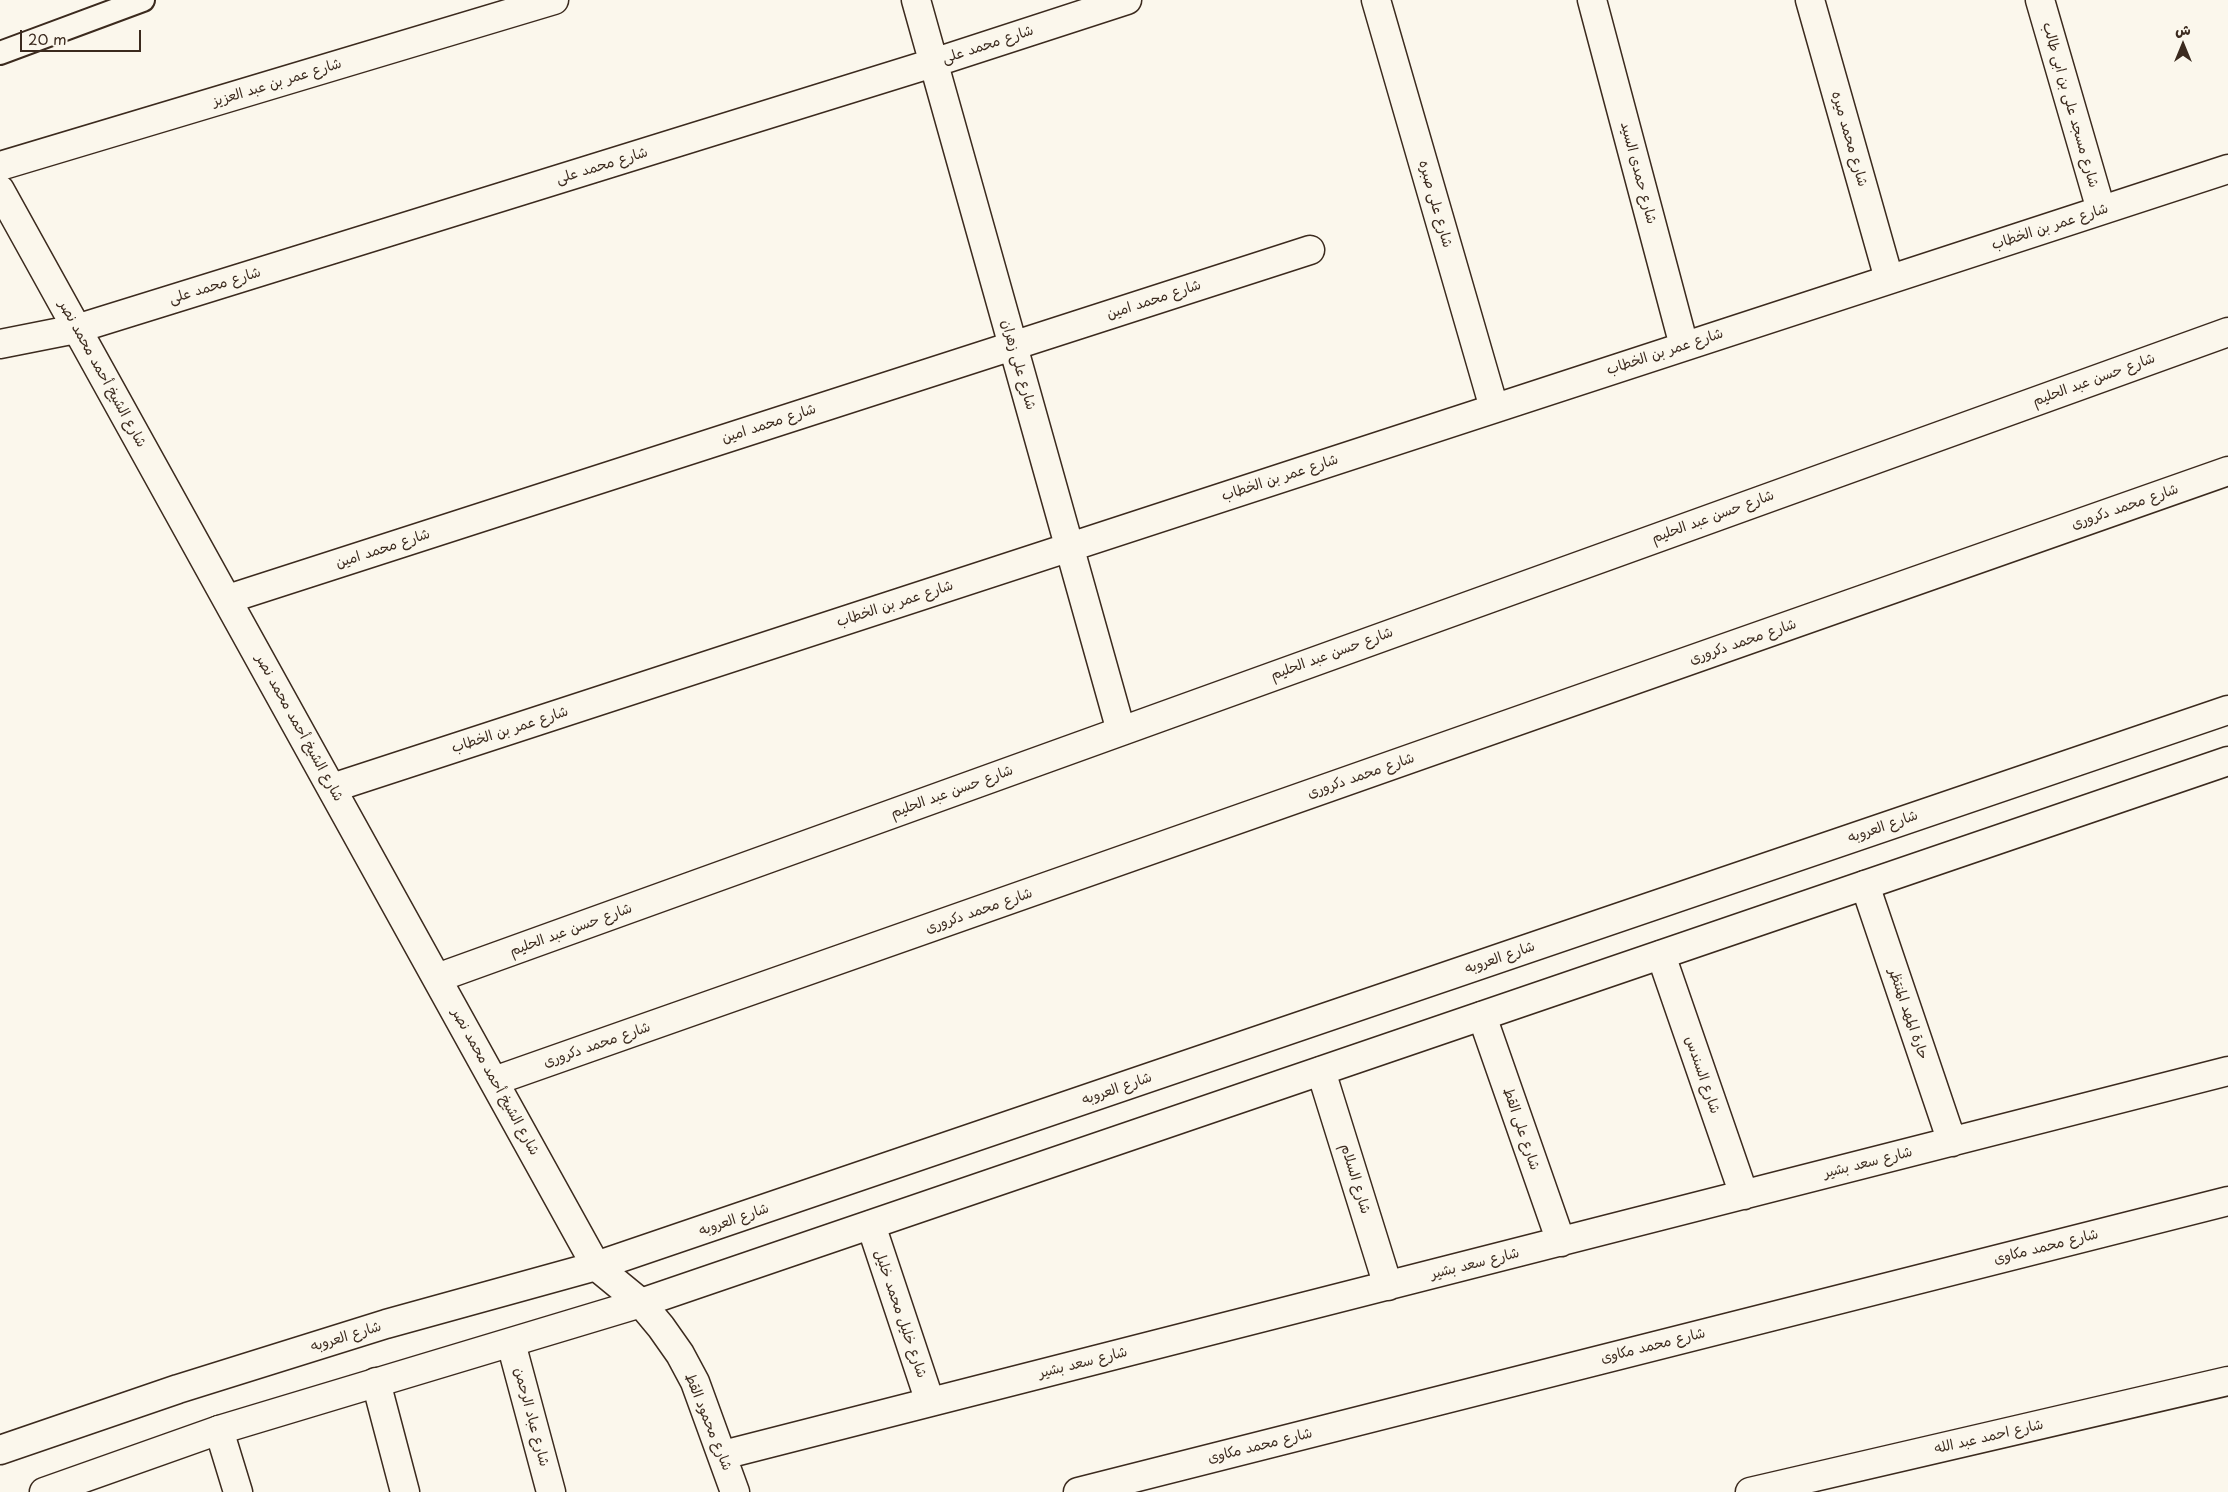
<!DOCTYPE html>
<html>
<head>
<meta charset="utf-8">
<style>
  body { margin:0 }
  #map { position:relative; width:2228px; height:1492px; overflow:hidden; background:#fbf7ec; font-family:"Playpen Sans","Playpen Sans Arabic",sans-serif }
  canvas { display:block }
  .north { position:absolute; left:2158px; top:20px; width:50px; height:50px; -webkit-text-stroke:4px #fbf7ec; paint-order:stroke; rotate:0deg; font-size:14px; font-weight:700; line-height:20px; text-align:center; color:#3b2a1e }
  .north::after { content:''; display:block; margin:auto; width:18px; height:22px; background:#3b2a1e; clip-path:polygon(50% 0,100% 100%,50% 72%,0 100%) }
  .scale { position:absolute; left:20px; top:30px; width:121px; height:22px; box-sizing:border-box; border:2px solid #3b2a1e; border-top:0; padding-left:6px; font-size:15px; line-height:18px; white-space:nowrap; color:#3b2a1e; -webkit-text-stroke:4px #fbf7ec; paint-order:stroke }
</style>
</head>
<body>
<div id="map">
<canvas width="2228" height="1492"></canvas>
<div class="north">ش</div>
<div class="scale">20 m</div>
</div>
<script>
const c = document.querySelector('canvas').getContext('2d');
c.lineJoin = 'round';
const shape = rows => new Path2D(rows.map(r => 'M' + r).join(''));
function strokePath(path, color, width, dash) { c.strokeStyle = color; c.lineWidth = width; c.lineCap = dash ? 'butt' : 'round'; c.setLineDash(dash || []); c.stroke(path); }
function drawText(font, color, halo, rows, align = 'center') {
  c.font = font + ' "Playpen Sans","Playpen Sans Arabic",sans-serif'; c.lineWidth = 5; c.setLineDash([]); c.textBaseline = 'middle'; c.strokeStyle = halo; c.fillStyle = color; for (const [text, x, y, turn = 0] of rows) {
    c.save(); c.translate(x, y); c.rotate((+turn || 0) * Math.PI / 180); c.textAlign = isNaN(turn) ? turn : align; if (halo) c.strokeText(text, 0, 0); c.fillText(text, 0, 0); c.restore();
  }
}
const service = shape([
  [0,53,143,0]
]);
const minor = shape([
  [916,0,1121,731],
  [1376,0,1494,408],
  [1592,0,1684,346],
  [1810,0,1889,279],
  [2040,0,2101,210],
  [0,166,554,0],
  [0,190,596,1266,641,1303,661,1327,680,1354,695,1382,735,1492],
  [0,344,76,329,933,63,1127,0],
  [228,599,1310,250],
  [332,788,2228,169],
  [1865,885,1952,1142],
  [1661,955,1744,1195],
  [437,978,2228,332],
  [1482,1016,1561,1242],
  [1321,1071,1388,1286],
  [494,1081,2228,471],
  [871,1225,930,1402],
  [511,1343,551,1492],
  [376,1382,405,1492],
  [219,1430,238,1492],
  [723,1455,2228,1071],
  [1078,1492,2228,1201],
  [1750,1492,2228,1381]
]);
const tertiary = shape([
  [0,1450,178,1389,386,1324,596,1266,2228,710],
  [44,1492,219,1430,641,1303,2228,761]
]);
const streetNames = [
  ["شارع محمد على",988,45,-18],
  ["شارع عمر بن عبد العزيز",277,83,-17],
  ["شارع مسجد على بن ابى طالب",2070,105,74],
  ["شارع محمد ميره",1849,139,74],
  ["شارع محمد على",602,166,-17],
  ["شارع حمدى السيد",1638,173,75],
  ["شارع على صبره",1435,204,74],
  ["شارع عمر بن الخطاب",2050,227,-18],
  ["شارع محمد على",215,286,-17],
  ["شارع محمد امين",1154,300,-18],
  ["شارع عمر بن الخطاب",1665,352,-18],
  ["شارع على زهران",1018,365,74],
  ["شارع الشيخ أحمد محمد نصر",102,374,61],
  ["شارع حسن عبد الحليم",2094,380,-20],
  ["شارع محمد امين",769,424,-18],
  ["شارع عمر بن الخطاب",1280,478,-18],
  ["شارع محمد دكرورى",2125,507,-19],
  ["شارع حسن عبد الحليم",1713,517,-20],
  ["شارع محمد امين",383,549,-18],
  ["شارع عمر بن الخطاب",895,604,-18],
  ["شارع محمد دكرورى",1743,642,-19],
  ["شارع حسن عبد الحليم",1332,654,-20],
  ["شارع الشيخ أحمد محمد نصر",299,728,61],
  ["شارع عمر بن الخطاب",510,730,-18],
  ["شارع محمد دكرورى",1361,776,-19],
  ["شارع حسن عبد الحليم",952,792,-20],
  ["شارع العروبه",1883,827,-19],
  ["شارع محمد دكرورى",979,911,-19],
  ["شارع حسن عبد الحليم",571,930,-20],
  ["شارع العروبه",1500,958,-19],
  ["حارة المهد المنتظر",1908,1014,71],
  ["شارع محمد دكرورى",597,1045,-19],
  ["شارع السندس",1702,1075,71],
  ["شارع الشيخ أحمد محمد نصر",495,1082,61],
  ["شارع العروبه",1117,1089,-19],
  ["شارع على القط",1521,1129,71],
  ["شارع سعد بشير",1868,1163,-14],
  ["شارع السلام",1355,1179,73],
  ["شارع العروبه",734,1220,-19],
  ["شارع محمد مكاوى",2046,1247,-14],
  ["شارع سعد بشير",1475,1264,-14],
  ["شارع خليل محمد خليل",900,1314,71],
  ["شارع العروبه",346,1337,-17],
  ["شارع محمد مكاوى",1653,1346,-14],
  ["شارع سعد بشير",1083,1363,-14],
  ["شارع عباد الرحمن",531,1417,75],
  ["شارع محمود القط",708,1422,68],
  ["شارع احمد عبد الله",1989,1437,-13],
  ["شارع محمد مكاوى",1260,1446,-14]
];
strokePath(service, '#3b2a1e', 26);
strokePath(minor, '#3b2a1e', 31);
strokePath(tertiary, '#3b2a1e', 31);
strokePath(service, '#fbf7ec', 22);
strokePath(minor, '#fbf7ec', 28);
strokePath(tertiary, '#fbf7ec', 28);
drawText('14px', '#3b2a1e', '#fbf7ec', streetNames);
</script>
</body>
</html>
